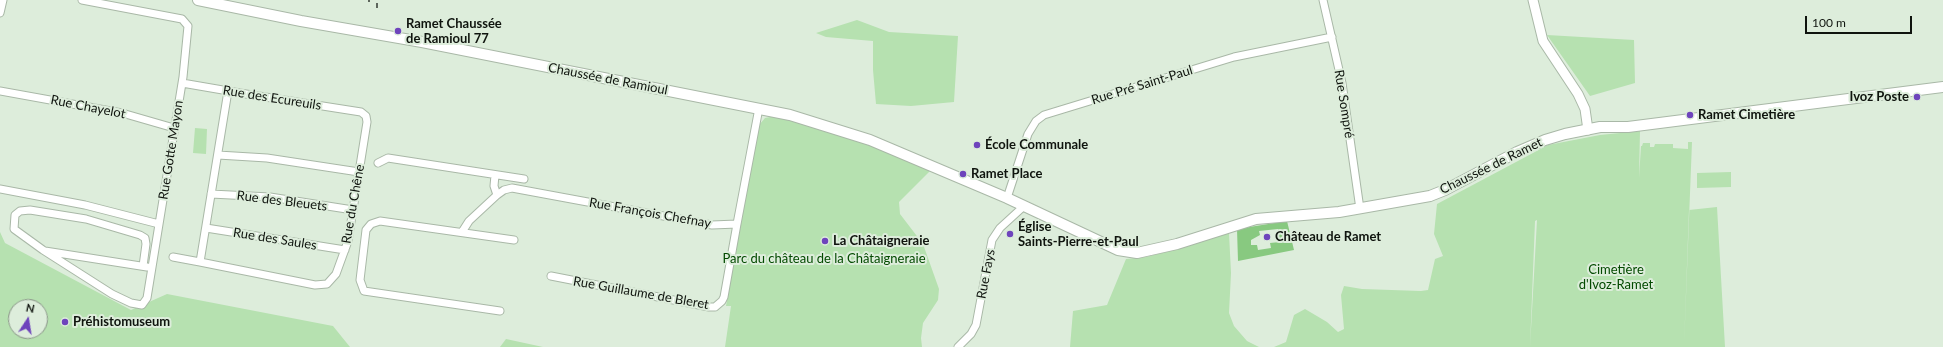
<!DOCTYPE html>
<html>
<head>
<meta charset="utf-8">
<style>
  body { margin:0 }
  #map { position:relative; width:1943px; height:347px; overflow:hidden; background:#ddeddb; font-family:Lato,sans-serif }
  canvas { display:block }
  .north { position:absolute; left:8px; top:299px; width:40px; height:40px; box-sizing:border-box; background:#ddeddb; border:1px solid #8b9689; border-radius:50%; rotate:12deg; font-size:11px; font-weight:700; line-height:16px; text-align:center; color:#0f140e }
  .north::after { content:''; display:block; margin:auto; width:14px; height:18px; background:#6e44bc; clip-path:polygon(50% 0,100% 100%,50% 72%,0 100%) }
  .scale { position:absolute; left:1805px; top:16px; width:107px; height:18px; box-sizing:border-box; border:2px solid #0f140e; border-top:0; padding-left:5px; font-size:12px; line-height:14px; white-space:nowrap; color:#0f140e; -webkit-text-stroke:3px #ddeddb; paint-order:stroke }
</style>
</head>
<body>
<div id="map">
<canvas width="1943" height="347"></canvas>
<div class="north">N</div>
<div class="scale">100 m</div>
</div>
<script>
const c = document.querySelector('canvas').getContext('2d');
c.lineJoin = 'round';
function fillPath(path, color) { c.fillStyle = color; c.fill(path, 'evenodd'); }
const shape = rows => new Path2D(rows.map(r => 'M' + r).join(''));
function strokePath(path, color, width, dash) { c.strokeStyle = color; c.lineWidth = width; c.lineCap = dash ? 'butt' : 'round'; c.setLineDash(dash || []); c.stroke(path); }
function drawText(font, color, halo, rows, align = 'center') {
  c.font = font + ' Lato,sans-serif'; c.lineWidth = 4; c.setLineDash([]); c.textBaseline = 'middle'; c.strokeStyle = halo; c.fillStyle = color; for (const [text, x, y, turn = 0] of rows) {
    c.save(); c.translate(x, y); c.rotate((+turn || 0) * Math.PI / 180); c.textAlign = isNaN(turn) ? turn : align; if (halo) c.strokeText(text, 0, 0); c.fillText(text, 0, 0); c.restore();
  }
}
const green = shape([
  [857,20,889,32,958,36,954,102,911,106,876,104,873,70,873,41,826,37,816,33],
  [1547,35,1634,40,1635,83,1590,96],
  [775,116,830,129,931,170,899,202,900,214,923,244,939,289,938,300,923,323,921,338,922,347,725,347,731,306,726,306,759,125,765,118],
  [195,128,207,129,206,154,193,153],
  [1640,131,1639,178,1641,146,1642,146,1643,143,1650,143,1650,147,1654,147,1655,144,1673,144,1673,148,1688,149,1688,142,1692,142,1684,347,1530,347,1537,220,1535,221,1530,347,1274,347,1286,342,1294,315,1305,309,1327,322,1338,332,1344,329,1341,295,1344,286,1362,289,1421,291,1428,290,1435,259,1443,256,1434,234,1437,204,1548,145,1600,135],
  [1731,172,1731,187,1697,188,1697,173],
  [1717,207,1725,347,1684,347,1689,210],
  [0,232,5,243,131,310,167,294,333,326,350,347,0,347],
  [16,307,40,307,40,331,16,331],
  [1226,233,1229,233,1231,273,1229,313,1234,326,1247,341,1259,347,1070,347,1073,311,1107,305,1126,259,1146,257,1189,246],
  [506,339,543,347,500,347]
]);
const water = shape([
  [1287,221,1294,250,1238,261,1237,229],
  [1278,229,1280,242,1270,243,1271,248,1258,250,1257,245,1251,245,1251,240,1260,235,1259,231]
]);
const minor = shape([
  [82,0,182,19,188,26,183,77,147,298,142,305,131,303,112,294,43,250,14,229,15,215,20,211,30,210,86,219,140,235,145,238,146,244,143,266],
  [1323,0,1342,83,1360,209],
  [0,13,3,0],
  [182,83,246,94,297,102,361,112,366,116,367,122,348,241,336,274,327,284,315,285,200,262,228,91],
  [0,91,122,113,174,128],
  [218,155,267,158,359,172],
  [378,163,388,158,524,179],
  [495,175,494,186,497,195],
  [0,189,85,205,159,224],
  [211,194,270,197,353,210],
  [1007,198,1028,134,1036,121,1044,115,1234,57,1332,37],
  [206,228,345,250],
  [462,232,469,221,497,195,504,190,512,188,712,225,737,224,759,108],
  [45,251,147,267],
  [173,257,200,262],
  [551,276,709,307,715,307,722,301,724,297,737,224],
  [500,311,364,291,360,280,366,230,371,224,380,221,514,240],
  [958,347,971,334,976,325,992,240,1000,228,1024,206]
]);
const tertiary = shape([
  [1533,0,1543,41,1578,94,1585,109,1588,130]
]);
const secondary = shape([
  [198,0,301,21,422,42,790,115,870,140,1007,198,1118,250,1137,253,1177,244,1256,219,1339,212,1430,196,1445,190,1517,152,1545,140,1565,134,1600,127,1628,127,1943,87]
]);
const rail = shape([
  [369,2,369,0],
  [377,8,377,0]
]);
const markers = [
  [398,31,4,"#6e44bc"],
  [1917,97,4,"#6e44bc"],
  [1690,115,4,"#6e44bc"],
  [977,145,4,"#6e44bc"],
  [963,174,4,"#6e44bc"],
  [1010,234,4,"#6e44bc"],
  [1267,237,4,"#6e44bc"],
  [825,241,4,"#6e44bc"],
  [65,322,4,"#6e44bc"]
];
const poiNames = [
  ["Ramet Chaussée",406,24],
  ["de Ramioul 77",406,39],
  ["Ivoz Poste",1909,97,"right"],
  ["Ramet Cimetière",1698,115],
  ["École Communale",985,145],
  ["Ramet Place",971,174],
  ["Église",1018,227],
  ["Saints-Pierre-et-Paul",1018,242],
  ["Château de Ramet",1275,237],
  ["La Châtaigneraie",833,241],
  ["Préhistomuseum",73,322]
];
const streetNames = [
  ["Chaussée de Ramioul",608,79,11],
  ["Rue Pré Saint-Paul",1142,85,-17],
  ["Rue des Ecureuils",272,98,9],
  ["Rue Sompré",1344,104,81],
  ["Rue Chayelot",88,107,11],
  ["Rue Gotte Mayon",171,150,-81],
  ["Chaussée de Ramet",1491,166,-26],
  ["Rue des Bleuets",282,201,7],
  ["Rue du Chêne",353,204,-80],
  ["Rue François Chefnay",650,213,10],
  ["Rue des Saules",275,239,9],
  ["Rue Fays",986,274,-79],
  ["Rue Guillaume de Bleret",641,293,10]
];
const parkNames = [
  ["Parc du château de la Châtaigneraie",824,259],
  ["Cimetière",1616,270],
  ["d'Ivoz-Ramet",1616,285]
];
fillPath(green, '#b6e1b0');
fillPath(water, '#88c980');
strokePath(minor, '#a9b8a7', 9);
strokePath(tertiary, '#a9b8a7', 11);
strokePath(secondary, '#a9b8a7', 12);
strokePath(minor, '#fff', 7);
strokePath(tertiary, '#fff', 9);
strokePath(secondary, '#fff', 10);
strokePath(rail, '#5d665c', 2, [5, 5]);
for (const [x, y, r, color] of markers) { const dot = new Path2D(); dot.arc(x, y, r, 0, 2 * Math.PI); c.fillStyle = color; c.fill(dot); strokePath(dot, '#ddeddb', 1.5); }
drawText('bold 13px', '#0f140e', '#ddeddb', poiNames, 'left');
drawText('13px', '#0f140e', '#ddeddb', streetNames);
drawText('13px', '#034a00', '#ddeddb', parkNames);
</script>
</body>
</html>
